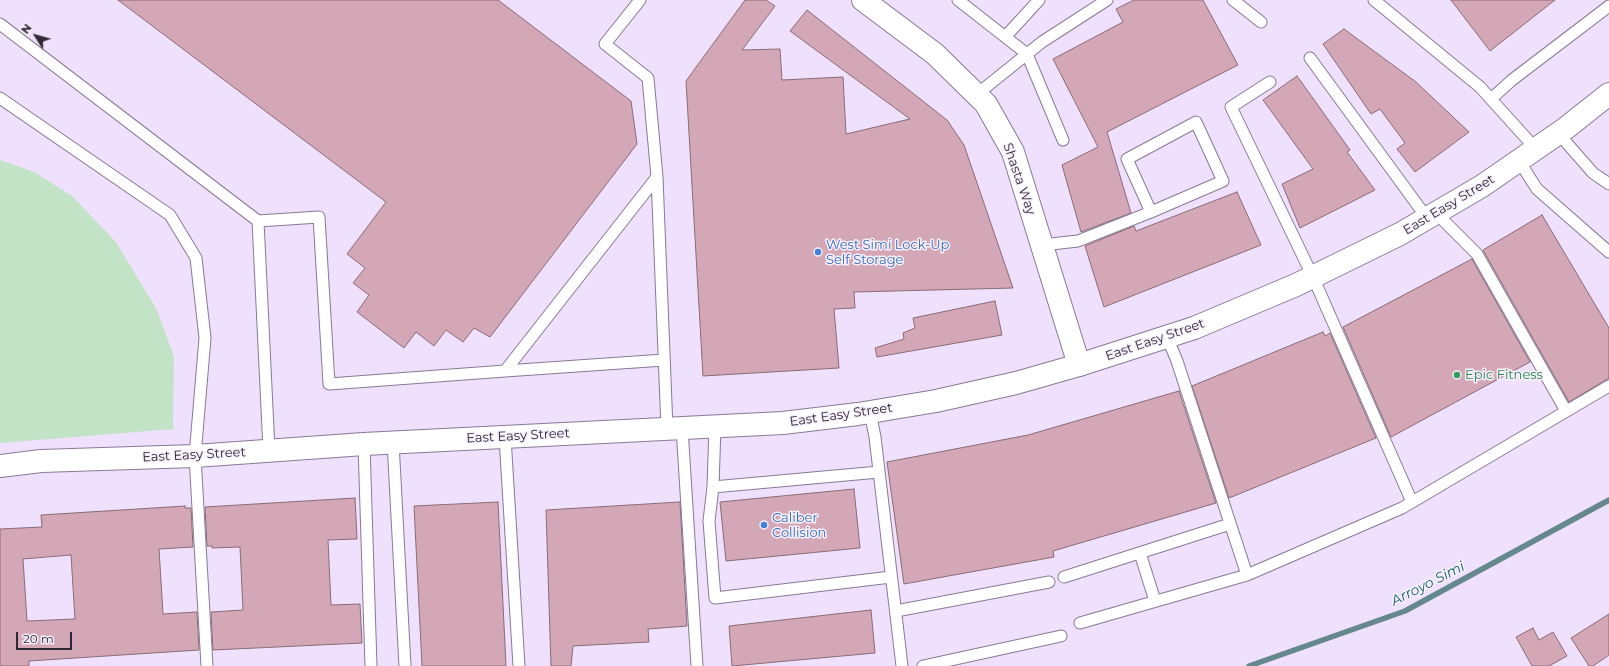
<!DOCTYPE html>
<html>
<head>
<meta charset="utf-8">
<style>
  body { margin:0 }
  #map { position:relative; width:1609px; height:666px; overflow:hidden; background:#efe0fd; font-family:Montserrat,sans-serif }
  canvas { display:block }
  .north { position:absolute; left:16px; top:16px; width:40px; height:40px; -webkit-text-stroke:3px #f8f1fd; paint-order:stroke; rotate:307deg; font-size:11px; font-weight:700; line-height:16px; text-align:center; color:#2f2934 }
  .north::after { content:''; display:block; margin:auto; width:14px; height:18px; background:#2f2934; clip-path:polygon(50% 0,100% 100%,50% 72%,0 100%) }
  .scale { position:absolute; left:16px; top:632px; width:56px; height:18px; box-sizing:border-box; border:2px solid #2f2934; border-top:0; padding-left:5px; font-size:12px; line-height:14px; white-space:nowrap; color:#2f2934; -webkit-text-stroke:3px #f8f1fd; paint-order:stroke }
</style>
</head>
<body>
<div id="map">
<canvas width="1609" height="666"></canvas>
<div class="north">N</div>
<div class="scale">20 m</div>
</div>
<script>
const c = document.querySelector('canvas').getContext('2d');
c.lineJoin = 'round';
function fillPath(path, color) { c.fillStyle = color; c.fill(path, 'evenodd'); }
const shape = rows => new Path2D(rows.map(r => 'M' + r).join(''));
function strokePath(path, color, width, dash) { c.strokeStyle = color; c.lineWidth = width; c.lineCap = dash ? 'butt' : 'round'; c.setLineDash(dash || []); c.stroke(path); }
function drawText(font, color, halo, rows, align = 'center') {
  c.font = font + ' Montserrat,sans-serif'; c.lineWidth = 3; c.setLineDash([]); c.textBaseline = 'middle'; c.strokeStyle = halo; c.fillStyle = color; for (const [text, x, y, turn = 0] of rows) {
    c.save(); c.translate(x, y); c.rotate((+turn || 0) * Math.PI / 180); c.textAlign = isNaN(turn) ? turn : align; if (halo) c.strokeText(text, 0, 0); c.fillText(text, 0, 0); c.restore();
  }
}
const green = shape([
  [0,160,34,172,72,196,116,242,157,310,174,357,173,429,0,443]
]);
const stream = shape([
  [1249,666,1405,611,1609,500]
]);
const building = shape([
  [118,0,498,0,631,101,637,144,490,337,474,328,463,342,446,330,434,346,416,332,404,348,357,312,369,295,353,283,365,268,347,254,386,202,118,0],
  [745,0,766,0,775,6,742,50,780,49,782,80,843,77,846,134,910,119,790,31,807,10,947,120,964,145,1013,288,854,292,855,308,834,309,839,368,703,376,686,81,745,0],
  [1134,0,1203,0,1238,65,1107,132,1131,213,1081,232,1062,165,1098,147,1053,59,1123,22,1116,9,1134,0],
  [1451,0,1555,0,1490,51,1451,0],
  [1344,29,1416,82,1469,132,1415,172,1397,149,1405,143,1380,109,1371,114,1323,44,1344,29],
  [1297,76,1350,150,1347,152,1375,190,1300,228,1282,184,1313,169,1263,100,1297,76],
  [1237,192,1261,245,1104,307,1085,246,1134,226,1136,231,1237,192],
  [1542,215,1609,328,1609,378,1569,402,1483,250,1542,215],
  [1472,259,1530,362,1391,437,1343,327,1472,259],
  [995,301,1002,335,877,357,875,348,904,339,903,333,915,328,913,318,995,301],
  [1323,332,1325,336,1330,333,1376,438,1229,498,1192,386,1323,332],
  [1179,391,1216,503,1053,551,1054,557,904,584,887,462,1028,435,1179,391],
  [854,489,860,548,726,561,720,502,854,489],
  [355,498,357,539,328,540,331,605,360,604,362,643,213,650,211,612,243,610,240,547,212,548,212,546,207,546,205,507,355,498],
  [498,502,506,666,422,666,414,506,498,502],
  [680,502,687,626,648,629,649,642,573,646,571,666,551,666,546,510,680,502],
  [185,506,185,508,191,508,193,547,159,549,163,614,197,612,199,650,29,661,29,666,0,666,0,529,42,527,41,515,185,506],
  [71,555,75,619,27,621,23,559,71,555],
  [871,610,875,653,732,666,729,626,871,610],
  [1609,614,1609,655,1593,666,1589,666,1571,638,1609,614],
  [1533,628,1539,640,1553,632,1567,656,1549,666,1532,666,1516,637,1533,628]
]);
const service = shape([
  [640,0,605,44,648,78,657,177],
  [958,0,1027,54,1063,140],
  [1233,0,1261,22],
  [1374,0,1480,87,1536,149],
  [0,24,258,221,269,450],
  [1005,37,1039,0],
  [1310,58,1427,218],
  [1270,82,1231,107,1313,277,1412,502],
  [976,95,1042,42,1107,0],
  [0,98,170,215,196,258,205,338,195,456,207,666],
  [1491,99,1512,80,1609,6],
  [1558,133,1593,173,1609,184],
  [1519,161,1537,189,1609,252],
  [1436,213,1477,254,1566,411],
  [258,221,319,217,329,384,505,371,657,177,667,429],
  [1042,245,1078,241,1151,212,1223,181,1196,122,1127,159,1151,212],
  [1167,337,1177,361,1247,575],
  [505,371,664,360],
  [870,412,875,437,902,666],
  [715,426,713,487,709,521,715,598,891,577],
  [682,428,697,666],
  [505,437,519,666],
  [393,442,405,666],
  [364,444,371,666],
  [713,487,879,472],
  [1140,553,1155,601],
  [1064,577,1230,524],
  [896,611,1049,582],
  [1080,623,1247,575,1402,508,1609,386],
  [923,666,1061,636]
]);
const minor = shape([
  [863,0,935,54,986,104,1013,152,1079,365]
]);
const tertiary = shape([
  [0,466,41,461,195,456,364,444,783,423,858,414,936,401,1016,383,1079,365,1194,328,1296,285,1400,234,1482,186,1566,128,1609,94]
]);
const markers = [
  [818,252,4,"#3f7fe0"],
  [1457,375,4,"#2e9e5b"],
  [764,525,4,"#3f7fe0"]
];
const streetNames = [
  ["Shasta Way",1019,179,71],
  ["East Easy Street",1449,205,-31],
  ["East Easy Street",1155,340,-19],
  ["East Easy Street",841,415,-8],
  ["East Easy Street",518,436,-3],
  ["East Easy Street",194,455,-3]
];
const shopNames = [
  ["West Simi Lock-Up",826,245],
  ["Self Storage",826,260],
  ["Caliber",772,518],
  ["Collision",772,533]
];
const leisureNames = [
  ["Epic Fitness",1465,375]
];
const waterNames = [
  ["Arroyo Simi",1428,584,-27]
];
fillPath(green, '#c3e3c6');
strokePath(stream, '#64888c', 5.5);
fillPath(building, '#d4a7b7');
strokePath(building, '#896b75', 1);
strokePath(service, '#887a94', 13);
strokePath(minor, '#887a94', 24);
strokePath(tertiary, '#887a94', 24);
strokePath(service, '#fff', 11);
strokePath(minor, '#fff', 22);
strokePath(tertiary, '#fff', 22);
for (const [x, y, r, color] of markers) { const dot = new Path2D(); dot.arc(x, y, r, 0, 2 * Math.PI); c.fillStyle = color; c.fill(dot); strokePath(dot, '#f8f1fd', 1.5); }
drawText('13px', '#2f2934', '#f8f1fd', streetNames);
drawText('13px', '#366cbe', '#f8f1fd', shopNames, 'left');
drawText('13px', '#27864d', '#f8f1fd', leisureNames, 'left');
drawText('italic 14px', '#145f61', '#f8f1fd', waterNames);
</script>
</body>
</html>
